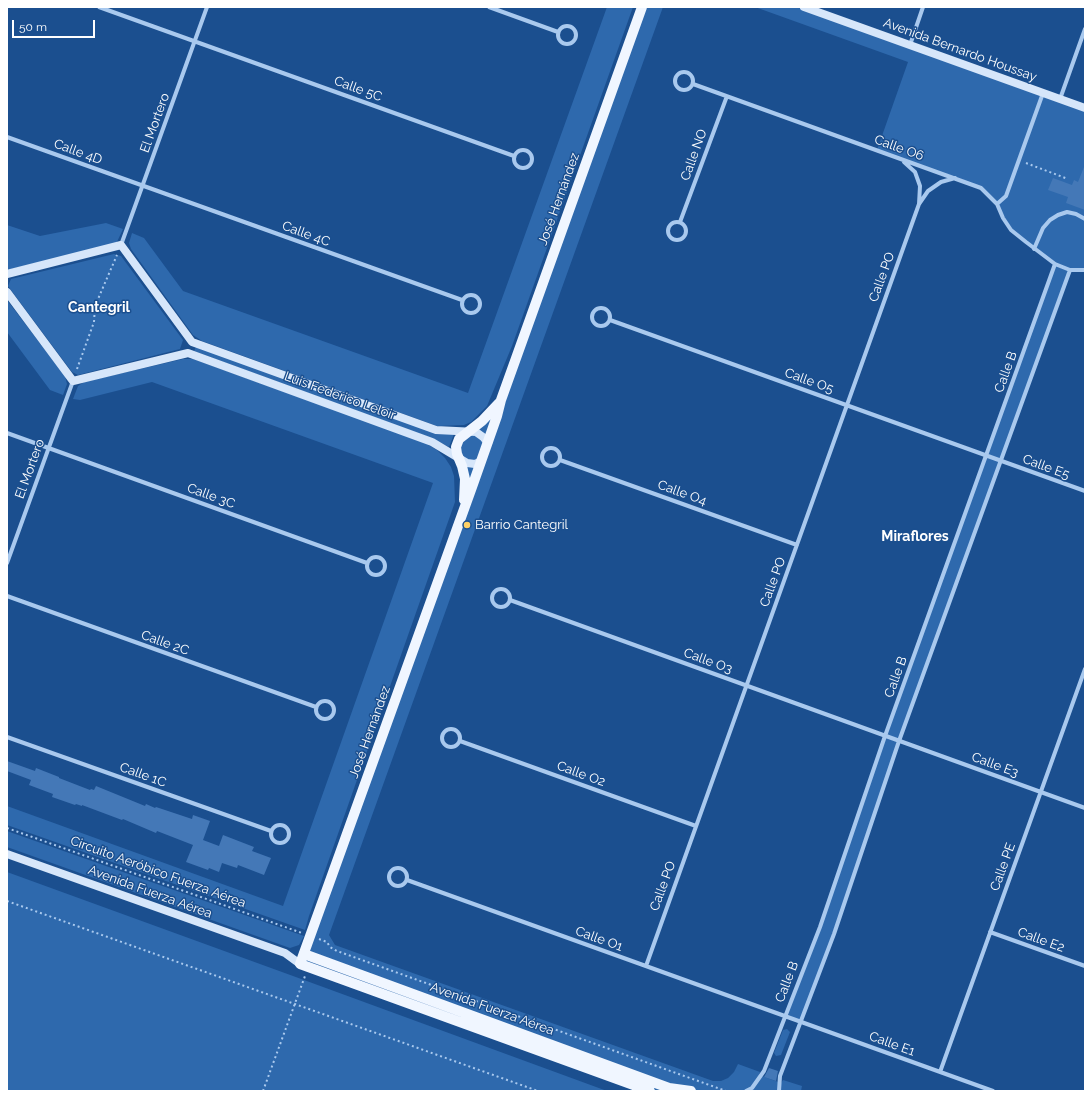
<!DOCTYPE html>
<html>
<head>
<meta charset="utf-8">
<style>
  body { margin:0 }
  #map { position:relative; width:1092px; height:1098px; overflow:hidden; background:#1b4f8f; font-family:Raleway,sans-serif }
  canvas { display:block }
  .frame { position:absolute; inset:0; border:8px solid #fff; pointer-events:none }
  .scale { position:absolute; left:12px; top:20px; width:83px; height:18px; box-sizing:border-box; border:2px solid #fff; border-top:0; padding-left:5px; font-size:12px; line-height:14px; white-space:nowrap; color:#fff; -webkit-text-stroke:3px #1b4f8f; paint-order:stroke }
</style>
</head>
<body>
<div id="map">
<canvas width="1092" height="1098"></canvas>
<div class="frame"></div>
<div class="scale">50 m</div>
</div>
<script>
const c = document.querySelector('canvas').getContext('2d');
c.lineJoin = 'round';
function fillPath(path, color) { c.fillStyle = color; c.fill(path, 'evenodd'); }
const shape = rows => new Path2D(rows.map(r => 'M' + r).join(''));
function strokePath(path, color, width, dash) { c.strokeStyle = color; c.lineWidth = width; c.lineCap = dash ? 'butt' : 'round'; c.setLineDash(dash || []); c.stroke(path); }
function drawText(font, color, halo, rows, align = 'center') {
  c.font = font + ' Raleway,sans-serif'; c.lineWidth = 3; c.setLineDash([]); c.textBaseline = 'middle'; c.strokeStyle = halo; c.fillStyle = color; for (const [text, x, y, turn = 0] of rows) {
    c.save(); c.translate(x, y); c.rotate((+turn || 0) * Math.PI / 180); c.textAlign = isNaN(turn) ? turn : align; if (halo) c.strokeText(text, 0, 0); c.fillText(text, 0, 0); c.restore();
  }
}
const green = shape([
  [607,7,633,7,512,346,487,406,471,422,464,425,437,426,202,341,193,335,131,249,129,243,132,233,144,238,183,291,468,393],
  [642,7,663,7,329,935,335,945,713,1081,721,1081,728,1078,734,1072,738,1064,760,1072,759,1075,781,1083,783,1080,802,1086,801,1091,650,1091,300,964,464,508,456,447,492,411],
  [755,7,804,7,1085,108,1085,270,1070,270,1013,425,801,1022,785,1016,820,927,865,793,1055,264,1011,230,997,204,981,188,877,150,908,62],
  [106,223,123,229,116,244,7,270,7,225,40,236],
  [114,254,121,256,183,340,180,349,78,375,72,372,8,286,11,279],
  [7,300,65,376,67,384,63,395,50,390,7,332],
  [196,347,454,434,449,447,433,439,194,351],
  [183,359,193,359,424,442,437,450,445,458,451,467,454,476,455,502,309,916,305,930,7,825,7,806,283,906,433,483,152,382,80,400,73,399,78,386,84,382],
  [7,831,304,936,299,945,290,948,7,847],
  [7,872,304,980,607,1091,7,1091],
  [787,1029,790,1032,781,1055,776,1056,774,1053,783,1030]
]);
const building = shape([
  [1084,167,1085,167,1085,210,1066,203,1068,197,1048,190,1053,178,1072,185,1074,180,1078,182],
  [7,761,35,771,36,768,59,777,59,778,90,790,91,789,94,790,96,786,145,806,146,804,155,808,156,807,192,819,193,815,210,821,203,840,219,846,223,835,254,847,252,851,271,858,264,875,238,865,237,868,222,863,219,872,209,868,208,870,186,862,193,845,157,831,156,833,123,819,122,820,82,805,82,806,76,804,75,805,52,797,53,794,29,785,31,780,7,771],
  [769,1068,778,1071,776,1081,764,1077]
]);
const path = shape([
  [1026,163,1068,179],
  [77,369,94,322,95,306,117,255],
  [7,828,302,933],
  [7,901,538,1091],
  [319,939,327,942,330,947,337,951,726,1091],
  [263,1091,305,976]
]);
const street = shape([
  [99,7,514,156],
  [489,7,558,32],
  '558 35a9 9 0 1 1 18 0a9 9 0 1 1-18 0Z',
  [910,45,923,7],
  '675 81a9 9 0 1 1 18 0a9 9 0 1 1-18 0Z',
  [693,84,981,188,997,204,1003,218,1011,230,1026,242,1055,264,1070,270,1085,270],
  [1060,99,1085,29],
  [7,137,462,300],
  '514 159a9 9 0 1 1 18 0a9 9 0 1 1-18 0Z',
  [904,162,915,172,920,186,919,204],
  [997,204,1006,196,1043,93],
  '668 231a9 9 0 1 1 18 0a9 9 0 1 1-18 0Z',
  [680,222,727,96],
  [121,245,207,7],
  [1034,249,1043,228,1050,220,1058,215,1067,212,1076,214,1085,219],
  '462 304a9 9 0 1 1 18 0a9 9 0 1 1-18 0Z',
  '592 317a9 9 0 1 1 18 0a9 9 0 1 1-18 0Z',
  [610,320,1085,491],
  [7,433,367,563],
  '542 457a9 9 0 1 1 18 0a9 9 0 1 1-18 0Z',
  [560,460,797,545],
  '367 566a9 9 0 1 1 18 0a9 9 0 1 1-18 0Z',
  [7,563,73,381],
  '492 598a9 9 0 1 1 18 0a9 9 0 1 1-18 0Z',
  [7,596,316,707],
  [510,600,1085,808],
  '316 710a9 9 0 1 1 18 0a9 9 0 1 1-18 0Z',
  '442 738a9 9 0 1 1 18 0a9 9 0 1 1-18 0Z',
  [7,737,271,831],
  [460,741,696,826],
  '271 834a9 9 0 1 1 18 0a9 9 0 1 1-18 0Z',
  '389 877a9 9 0 1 1 18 0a9 9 0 1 1-18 0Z',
  [407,880,993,1091],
  [990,932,1085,966],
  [646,966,919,204,928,191,941,182,955,178],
  [940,1072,1085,669],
  [746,1091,752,1088,764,1071,820,927,885,736,1055,264],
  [779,1091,780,1076,834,934,899,741,1070,270]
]);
const secondary = shape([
  [804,7,1085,108],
  [7,274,121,245,192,342,436,430,476,432,483,437,488,443],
  [7,292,73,381,188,353,432,442,467,463,475,464,481,461],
  [7,854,285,953,300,964]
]);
const primary = shape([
  [642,7,501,400,497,416,472,487,300,964,650,1091],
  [464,500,465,479,462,466,457,454,456,447,459,439,482,421,499,403],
  [304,954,669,1088,691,1091]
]);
const markers = [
  [467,525,4,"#ffd166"]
];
const streetNames = [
  ["Avenida Bernardo Houssay",960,50,20],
  ["Calle 5C",358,89,20],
  ["El Mortero",155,123,-70],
  ["Calle O6",899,148,20],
  ["Calle 4D",78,152,20],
  ["Calle NO",694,155,-70],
  ["José Hernández",559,199,-70],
  ["Calle 4C",306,234,20],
  ["Calle PO",882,277,-70],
  ["Calle B",1006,372,-70],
  ["Calle O5",809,381,20],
  ["Luis Federico Leloir",340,396,20],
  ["Calle E5",1046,467,20],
  ["El Mortero",30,469,-70],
  ["Calle O4",682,493,20],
  ["Calle 3C",211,496,20],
  ["Calle PO",773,582,-70],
  ["Calle 2C",165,643,20],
  ["Calle O3",708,661,20],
  ["Calle B",896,677,-70],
  ["José Hernández",370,732,-70],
  ["Calle E3",995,765,20],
  ["Calle O2",581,774,20],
  ["Calle 1C",143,775,20],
  ["Calle PE",1003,867,-70],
  ["Circuito Aeróbico Fuerza Aérea",158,872,20],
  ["Calle PO",663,886,-70],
  ["Avenida Fuerza Aérea",150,892,20],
  ["Calle O1",599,939,20],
  ["Calle E2",1041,940,20],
  ["Calle B",787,982,-69],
  ["Avenida Fuerza Aérea",492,1009,20],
  ["Calle E1",892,1044,20]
];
const poiNames = [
  ["Barrio Cantegril",475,525]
];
const neighbourhoodNames = [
  ["Cantegril",99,308],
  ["Miraflores",915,537]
];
fillPath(green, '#2e69ad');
fillPath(building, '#4478b7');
strokePath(path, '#a9c9ee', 2, [2, 3]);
strokePath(street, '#a9c9ee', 4);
strokePath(secondary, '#d6e6fa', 8);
strokePath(primary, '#f0f6ff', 10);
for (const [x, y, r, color] of markers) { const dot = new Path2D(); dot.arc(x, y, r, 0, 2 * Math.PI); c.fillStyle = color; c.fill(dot); strokePath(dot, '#1b4f8f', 1.5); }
drawText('13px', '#fff', '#1b4f8f', streetNames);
drawText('13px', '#fff', '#1b4f8f', poiNames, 'left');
drawText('bold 14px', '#fff', '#1b4f8f', neighbourhoodNames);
</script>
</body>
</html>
